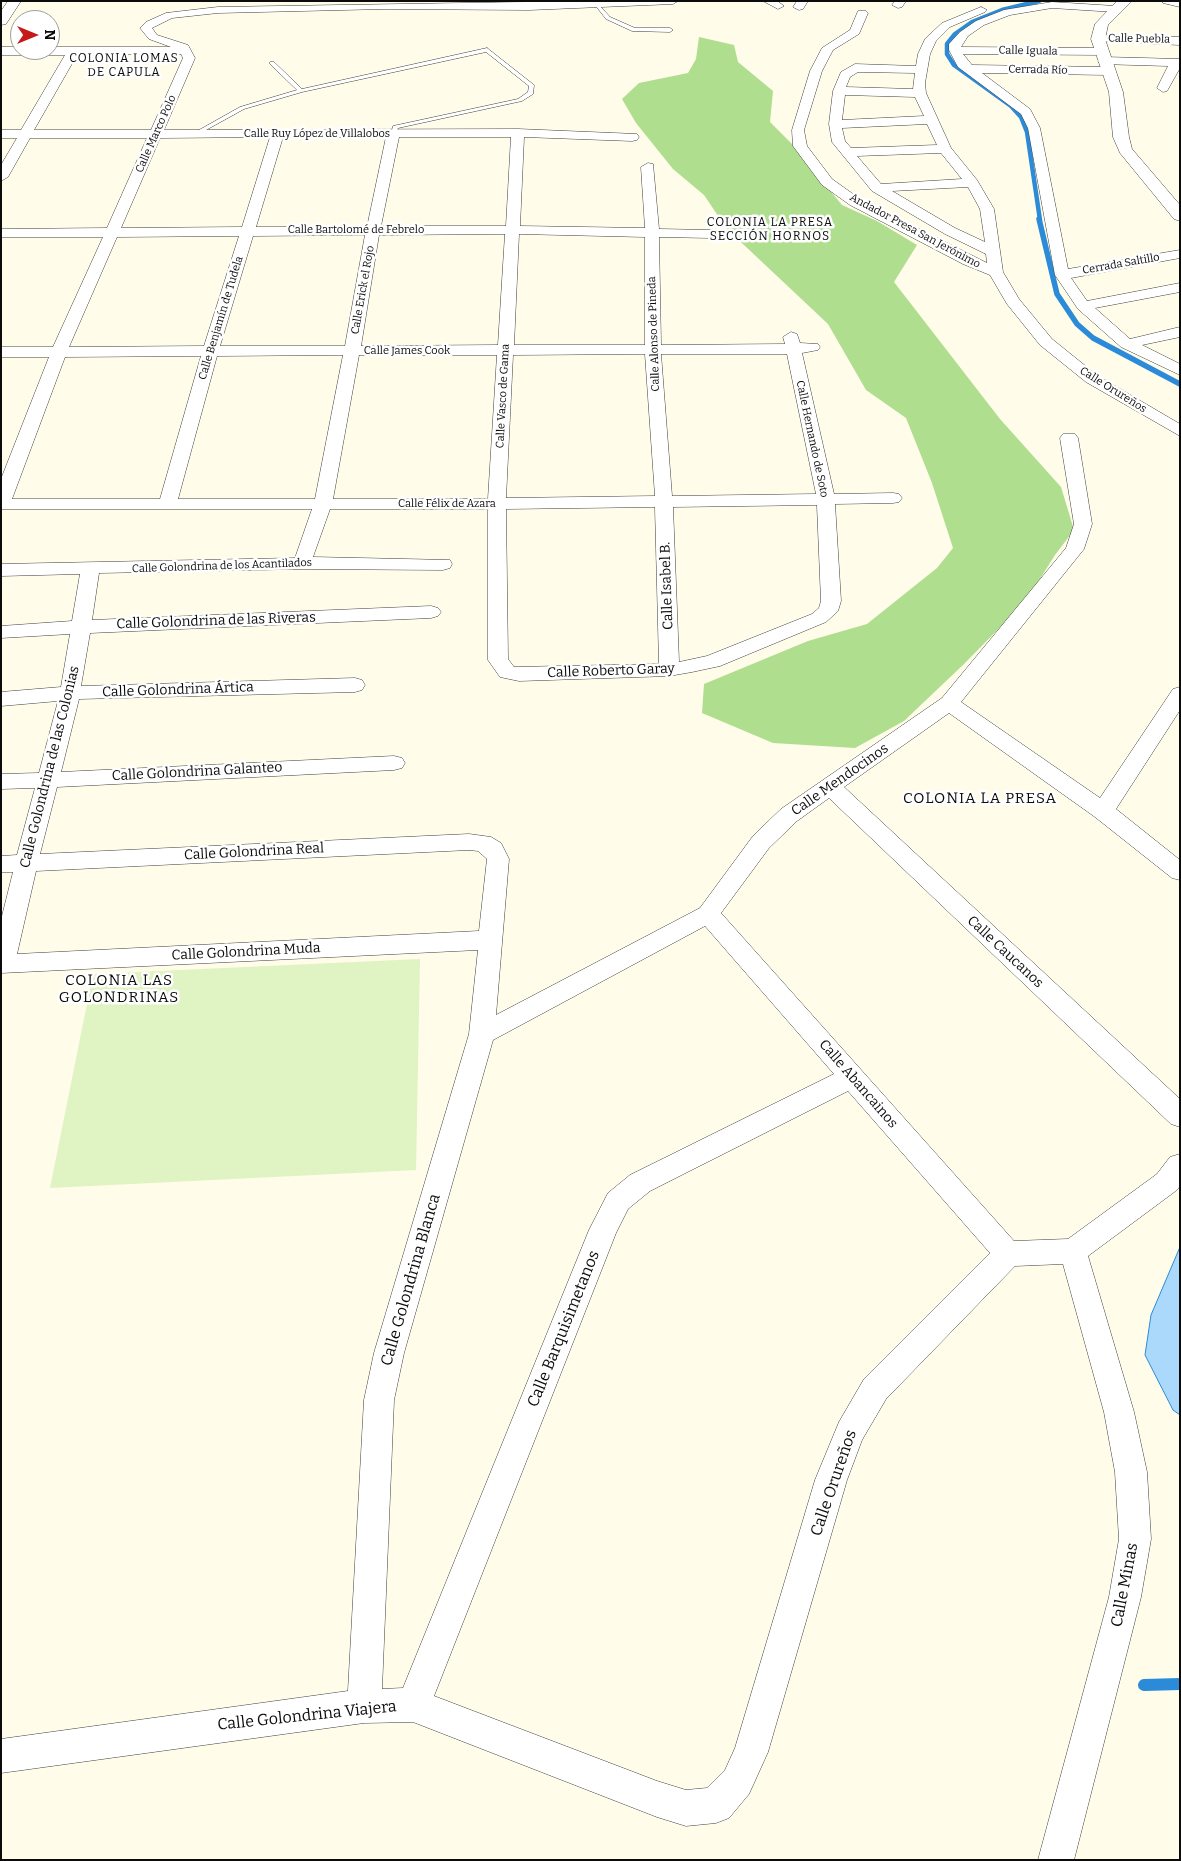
<!DOCTYPE html>
<html>
<head>
<meta charset="utf-8">
<style>
  body { margin:0 }
  #map { position:relative; width:1181px; height:1861px; overflow:hidden; background:#fffcea; font-family:Bitter,serif }
  canvas { display:block }
  .frame { position:absolute; inset:0; border:2px solid #0b0b0b; pointer-events:none }
  .north { position:absolute; left:10px; top:10px; width:50px; height:50px; box-sizing:border-box; background:#fff; border:1px solid #9d9d9d; border-radius:50%; rotate:90deg; font-size:14px; font-weight:700; line-height:20px; text-align:center; color:#0b0b0b }
  .north::after { content:''; display:block; margin:auto; width:18px; height:22px; background:#c6191a; clip-path:polygon(50% 0,100% 100%,50% 72%,0 100%) }
</style>
</head>
<body>
<div id="map">
<canvas width="1181" height="1861"></canvas>
<div class="frame"></div>
<div class="north">N</div>
</div>
<script>
const c = document.querySelector('canvas').getContext('2d');
c.lineJoin = 'round';
function fillPath(path, color) { c.fillStyle = color; c.fill(path, 'evenodd'); }
const shape = rows => new Path2D(rows.map(r => 'M' + r).join(''));
function strokePath(path, color, width, dash) { c.strokeStyle = color; c.lineWidth = width; c.lineCap = dash ? 'butt' : 'round'; c.setLineDash(dash || []); c.stroke(path); }
function drawText(font, color, halo, rows, align = 'center') {
  c.font = font + ' Bitter,serif'; c.lineWidth = 5; c.setLineDash([]); c.textBaseline = 'middle'; c.strokeStyle = halo; c.fillStyle = color; for (const [text, x, y, turn = 0] of rows) {
    c.save(); c.translate(x, y); c.rotate((+turn || 0) * Math.PI / 180); c.textAlign = isNaN(turn) ? turn : align; if (halo) c.strokeText(text, 0, 0); c.fillText(text, 0, 0); c.restore();
  }
}
const forest = shape([
  [699,37,734,45,738,62,773,91,770,122,791,143,842,205,877,221,917,245,894,282,1000,419,1061,487,1074,530,1055,555,1026,601,964,664,904,721,855,748,773,743,702,713,704,684,808,641,867,624,937,568,953,548,932,483,906,418,866,390,828,324,727,229,704,195,673,169,636,123,622,99,639,83,688,73,696,59]
]);
const pitch = shape([
  [420,959,416,1170,50,1188,93,974]
]);
const water = shape([
  [1180,1247,1180,1415,1173,1410,1145,1355,1151,1315,1180,1247]
]);
const streamFar2 = shape([
  [1039,1,1002,10,972,22,955,34,947,44,947,54,954,65,1011,106,1021,117,1027,132,1040,220]
]);
const streamFar1 = shape([
  [1039,219,1057,294,1077,324,1093,338,1180,384]
]);
const stream = shape([
  [1144,1685,1180,1684]
]);
const service = shape([
  [595,5,599,5,610,17,635,28,670,28,673,30,670,32,632,31,606,19,595,5],
  [487,48,534,85,533,94,522,101,398,128,395,134,391,134,393,126,518,99,528,92,529,86,486,52,302,92,244,109,197,135,192,134,240,107,297,90,270,64,270,62,274,62,302,89,487,48]
]);
const minor = shape([
  [586,1,678,1,673,4,529,10,384,9,218,13,172,18,152,28,157,35,188,45,195,58,164,130,518,129,637,134,639,137,637,140,632,141,524,137,520,226,645,228,641,167,648,163,653,164,659,229,711,230,718,234,711,238,659,237,661,345,785,344,783,337,791,332,797,334,800,343,818,344,820,347,818,350,802,353,834,494,893,493,899,494,902,498,899,502,893,503,835,504,841,601,838,611,826,622,720,666,692,672,669,676,519,681,500,677,488,660,488,509,330,509,313,557,450,560,452,564,450,568,443,570,302,569,99,573,92,620,431,606,438,608,441,612,438,616,431,618,90,633,81,686,355,678,362,680,365,685,362,690,355,692,79,699,61,772,394,756,402,758,405,763,402,768,394,770,57,787,40,854,469,834,491,837,501,843,509,859,496,1015,700,908,753,836,781,809,942,698,1066,548,1074,524,1060,438,1063,434,1075,434,1078,438,1092,524,1084,549,961,702,1100,798,1173,689,1180,687,1180,710,1116,809,1180,860,1180,880,1172,878,1095,817,949,713,844,787,1180,1099,1180,1127,1171,1124,829,798,797,821,769,848,721,913,1014,1241,1068,1239,1157,1174,1170,1157,1180,1154,1180,1186,1177,1190,1088,1256,1134,1412,1147,1472,1151,1539,1141,1597,1074,1860,1038,1860,1109,1597,1119,1539,1115,1472,1104,1412,1063,1264,1015,1266,886,1399,862,1440,847,1480,768,1752,749,1794,729,1818,716,1823,686,1826,657,1817,413,1722,364,1723,1,1773,1,1739,348,1691,364,1400,374,1353,469,1034,478,950,1,973,1,920,13,872,1,872,1,856,17,855,35,788,1,789,1,774,39,773,58,701,1,706,1,692,61,687,70,634,1,638,1,626,72,621,80,574,1,576,1,564,295,558,312,509,1,509,1,479,49,357,1,357,1,347,53,347,103,237,1,237,1,229,107,228,147,138,30,138,8,177,1,181,1,165,17,138,1,138,1,130,21,130,65,55,1,55,1,47,20,47,20,50,50,50,50,47,171,47,149,39,140,28,146,22,166,13,218,7,586,1],
  [181,54,183,58,151,130,34,130,77,55,181,54],
  [270,137,242,227,121,228,160,138,270,137],
  [283,137,386,137,367,227,256,227,283,137],
  [399,137,511,137,506,226,381,226,399,137],
  [505,234,498,345,361,346,379,235,505,234],
  [519,234,645,237,645,345,514,345,519,234],
  [365,235,345,346,220,346,253,236,365,235],
  [239,236,204,346,69,347,117,237,239,236],
  [645,354,655,496,506,498,513,355,645,354],
  [661,354,787,354,816,494,672,496,661,354],
  [343,355,315,499,178,499,217,356,343,355],
  [359,355,497,355,488,499,333,499,359,355],
  [201,356,160,499,12,499,65,357,201,356],
  [817,505,821,601,819,608,812,614,707,656,679,662,673,507,817,505],
  [655,507,659,664,514,667,508,659,506,509,655,507],
  [469,850,478,851,487,859,479,931,17,954,36,871,469,850],
  [705,926,834,1074,630,1175,608,1193,589,1230,403,1688,382,1689,394,1400,404,1353,493,1040,705,926],
  [848,1091,990,1253,864,1379,839,1422,815,1480,735,1748,725,1770,707,1788,686,1790,657,1781,434,1696,616,1233,628,1209,650,1191,848,1091],
  [763,1,777,1,784,6,778,9,763,1],
  [797,1,808,1,803,9,799,10,793,7,797,1],
  [895,1,906,1,902,7,898,8,892,5,895,1],
  [1162,1,1180,1,1180,7,1163,3,1162,1],
  [1052,2,1115,6,1121,9,1115,12,1052,8,1010,15,984,25,968,36,961,47,1101,48,1107,52,1105,55,963,54,972,65,1108,67,1114,71,1108,75,982,73,1030,109,1040,128,1068,269,1180,250,1180,258,1071,278,1087,301,1180,283,1180,292,1095,308,1130,339,1180,327,1180,337,1142,345,1180,364,1180,375,1121,347,1078,309,1055,275,1028,128,1021,114,958,67,949,50,949,44,960,32,976,21,1004,10,1052,2],
  [981,7,987,10,985,12,950,27,936,41,930,54,925,83,926,93,951,148,977,180,994,209,1003,272,1019,299,1052,339,1098,376,1180,424,1180,436,1086,382,1040,345,1007,304,990,275,963,264,850,205,822,185,793,146,792,130,810,71,822,48,850,30,858,11,866,11,868,13,859,34,833,50,822,71,804,130,807,146,832,179,860,199,987,263,986,254,945,234,872,191,832,142,829,124,833,91,841,72,855,64,916,66,918,54,925,39,942,23,981,7],
  [858,72,915,73,913,89,846,87,850,77,858,72],
  [845,95,915,97,924,116,842,120,845,95],
  [927,124,937,145,851,148,845,141,842,128,927,124],
  [941,153,962,179,881,184,857,156,941,153],
  [968,187,980,209,985,242,955,228,892,191,968,187],
  [1098,35,1180,37,1180,45,1094,41,1092,39,1098,35],
  [1104,57,1180,59,1180,68,1167,91,1163,92,1157,88,1168,66,1100,64,1098,61,1104,57]
]);
const tertiary = shape([
  [8,1,21,1,6,24,1,25,1,11,8,1],
  [1117,1,1132,1,1108,25,1105,39,1123,92,1129,137,1132,149,1180,205,1180,221,1174,219,1120,153,1113,137,1109,92,1091,39,1095,24,1117,1]
]);
const farStreetnames = [
  ["Calle Puebla",1139,39,1],
  ["Calle Iguala",1028,51,1],
  ["Cerrada Río",1038,70,1],
  ["Calle Marco Polo",156,134,-66],
  ["Calle Ruy López de Villalobos",317,134],
  ["Calle Bartolomé de Febrelo",356,230],
  ["Andador Presa San Jerónimo",915,231,28],
  ["Cerrada Saltillo",1121,264,-10],
  ["Calle Erick el Rojo",363,290,-80],
  ["Calle Benjamín de Tudela",221,318,-73],
  ["Calle Alonso de Pineda",654,334,-92],
  ["Calle James Cook",407,351],
  ["Calle Orureños",1113,390,32],
  ["Calle Vasco de Gama",503,396,-87],
  ["Calle Hernando de Soto",812,439,78],
  ["Calle Félix de Azara",447,504],
  ["Calle Golondrina de los Acantilados",222,566,-2]
];
const farNeighbourhoodnames = [
  ["COLONIA LOMAS",124,59],
  ["DE CAPULA",124,73],
  ["COLONIA LA PRESA",770,223],
  ["SECCIÓN HORNOS",770,237]
];
const streetNames = [
  ["Calle Isabel B.",667,586,-92],
  ["Calle Golondrina de las Riveras",216,621,-2],
  ["Calle Roberto Garay",611,671,-2],
  ["Calle Golondrina Ártica",178,690,-2],
  ["Calle Golondrina de las Colonias",50,767,-76],
  ["Calle Golondrina Galanteo",197,772,-3],
  ["Calle Mendocinos",840,780,-35],
  ["Calle Golondrina Real",254,852,-3],
  ["Calle Golondrina Muda",246,952,-3],
  ["Calle Caucanos",1005,952,43],
  ["Calle Abancainos",858,1084,49]
];
const neighbourhoodNames = [
  ["COLONIA LA PRESA",980,799],
  ["COLONIA LAS",119,981],
  ["GOLONDRINAS",119,998]
];
const nearStreetnames = [
  ["Calle Golondrina Blanca",411,1280,-74],
  ["Calle Barquisimetanos",564,1329,-68],
  ["Calle Orureños",834,1483,-71],
  ["Calle Minas",1125,1585,-79],
  ["Calle Golondrina Viajera",307,1716,-6]
];
fillPath(forest, '#afde8f');
fillPath(pitch, '#e0f3c3');
fillPath(water, '#aad9fb');
strokePath(water, '#2b8bd8', 1);
strokePath(streamFar2, '#2b8bd8', 4.5);
strokePath(streamFar1, '#2b8bd8', 5.5);
strokePath(stream, '#2b8bd8', 12);
strokePath(service, '#3e3e3e', 1);
strokePath(minor, '#3e3e3e', 1);
strokePath(tertiary, '#3e3e3e', 1);
fillPath(service, '#fff');
fillPath(minor, '#fff');
fillPath(tertiary, '#fff');
drawText('11px', '#0b0b0b', '#fff', farStreetnames);
c.letterSpacing = '1px';
drawText('12px', '#0b0b0b', '#fff', farNeighbourhoodnames);
c.letterSpacing = '0px';
drawText('14px', '#0b0b0b', '#fff', streetNames);
c.letterSpacing = '1px';
drawText('15px', '#0b0b0b', '#fff', neighbourhoodNames);
c.letterSpacing = '0px';
drawText('16px', '#0b0b0b', '#fff', nearStreetnames);
</script>
</body>
</html>
